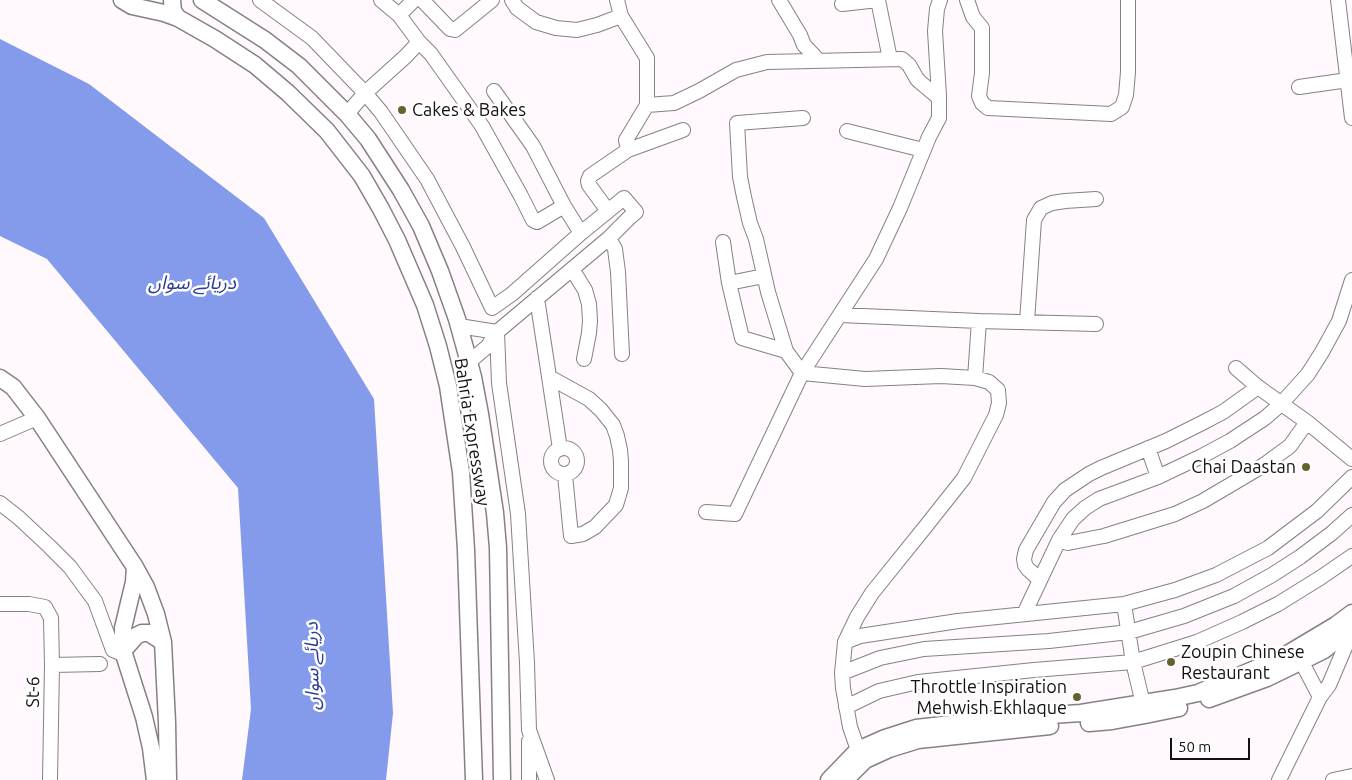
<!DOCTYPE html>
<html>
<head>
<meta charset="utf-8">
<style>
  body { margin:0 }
  #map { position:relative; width:1352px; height:780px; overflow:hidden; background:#fff9fe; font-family:Ubuntu,sans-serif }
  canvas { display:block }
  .scale { position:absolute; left:1170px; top:738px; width:80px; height:22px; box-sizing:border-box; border:2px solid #131113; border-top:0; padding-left:6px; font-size:15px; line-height:18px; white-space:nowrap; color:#131113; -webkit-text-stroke:4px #fff; paint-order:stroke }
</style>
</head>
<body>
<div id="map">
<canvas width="1352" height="780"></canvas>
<div class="scale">50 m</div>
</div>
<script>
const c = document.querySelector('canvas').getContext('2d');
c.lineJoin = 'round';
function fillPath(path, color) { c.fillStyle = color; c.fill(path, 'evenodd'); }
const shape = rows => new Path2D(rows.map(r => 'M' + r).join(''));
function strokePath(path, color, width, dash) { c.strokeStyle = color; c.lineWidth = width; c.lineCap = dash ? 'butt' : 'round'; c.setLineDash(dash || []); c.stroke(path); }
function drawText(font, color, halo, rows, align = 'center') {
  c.font = font + ' Ubuntu,"Noto Sans Arabic",sans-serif'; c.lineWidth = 5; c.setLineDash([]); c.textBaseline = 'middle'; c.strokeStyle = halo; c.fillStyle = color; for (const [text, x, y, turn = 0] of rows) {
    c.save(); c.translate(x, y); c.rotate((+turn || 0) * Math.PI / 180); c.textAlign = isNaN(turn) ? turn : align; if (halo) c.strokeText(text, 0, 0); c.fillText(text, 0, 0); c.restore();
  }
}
const water = shape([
  [0,39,89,84,264,218,374,399,393,713,386,780,242,780,251,709,238,488,47,259,0,236]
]);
const minor = shape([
  [260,0,312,38,365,93,381,112,427,179,463,247,492,308,512,294,581,233,624,198,636,212,630,217,609,238,497,332,459,326],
  [381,0,399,15,419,42,431,54,482,126,521,196,533,220,537,222,564,206],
  [422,0,450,29,455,30,492,0],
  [512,0,517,8,536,22,556,28,577,30,597,25,621,16],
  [617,0,621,16,647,58,647,105],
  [779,0,800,35,804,45,819,61],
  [878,0,890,59],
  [967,0,973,17,982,28,982,73,979,96,982,103,988,108,1111,114,1122,107,1126,95,1128,72,1128,0],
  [1338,0,1352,118],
  [842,4,878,0],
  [399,15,414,0],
  [1299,87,1348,80],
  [494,91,533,146,564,206,581,233],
  [347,114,365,93,406,56,419,42],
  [803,118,737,123,740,177,744,197,750,223,756,239,768,292,786,351,802,373,865,379,941,376,975,378,989,382,998,390,999,403,996,415,964,478,926,526,872,593,857,617,845,642,842,673,843,688,850,727,858,750],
  [847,131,923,150],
  [628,150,626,140,647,105,674,103,699,91,736,70,767,62,902,59,909,65,917,79,920,82,939,98],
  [608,211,589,185,588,181,590,176,628,150,683,130],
  [609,238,615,249,618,272,622,354],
  [723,242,729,283,742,338,786,351],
  [572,269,585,290,589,304,590,321,589,333,584,359],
  [729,283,764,276],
  [537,298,560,449],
  [840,315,979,321,1096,324],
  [1027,322,1034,220,1041,208,1052,203,1065,201,1096,199],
  [497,332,499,383,518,514,527,663,529,730,547,780],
  [469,362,488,346,497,332],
  [1236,368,1258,387,1307,422,1352,459],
  [549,377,589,399,601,410,613,425,617,436,620,450,621,461,621,488,616,505,595,527,583,534,571,536,565,475],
  [975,378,979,321],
  [0,434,37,418],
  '551 461a13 13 0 1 1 26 0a13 13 0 1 1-26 0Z',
  [1148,448,1158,477],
  [0,503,19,518,49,546,70,567,95,601,113,650,118,652,123,651],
  [706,512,735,514,802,373,876,259,900,208,929,137,939,118,939,96,935,31,937,9,940,0],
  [1059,540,1073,519,1085,508,1099,499,1158,477,1202,456,1230,441,1265,418,1281,404,1308,374,1322,352,1339,321,1352,280],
  [1040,580,1028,569,1025,565,1024,559,1026,550,1054,502,1065,490,1089,474,1101,468,1166,441,1202,423,1223,412,1258,387],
  [0,604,29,604,45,607,51,618,52,665,50,780],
  [1124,604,1133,662,1145,712],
  [1024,614,1059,540,1068,543,1104,536,1175,514,1203,501,1264,465,1290,446,1307,422],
  [845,642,860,636,958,621,1124,604,1175,590,1216,575,1268,548,1317,511,1352,477],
  [1297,653,1320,697],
  [52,665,100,664],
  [842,673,880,658,924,649,1049,641,1129,632,1184,616,1234,596,1272,575,1300,557,1332,533,1352,515],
  [846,707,879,691,918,682,1034,670,1133,662,1197,642,1242,622,1278,604,1320,578,1352,556],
  [529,780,529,741],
  [1279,780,1320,697,1329,685,1352,631],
  [1333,780,1352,776]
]);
const major = shape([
  [122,0,132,6,164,13,178,18,215,39,255,65,288,93,327,131,362,176,381,209,397,240,425,305,438,346,448,386,461,472,466,550,474,780],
  [172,0,173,11,178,18],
  [202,0,265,40,299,66,347,114,368,139,401,190,421,226,440,271,457,319,473,377,480,414,495,513,498,548,502,780],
  [0,378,13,387,37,418,135,567,146,587,156,614,163,642,167,722,168,780],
  [135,567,134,582,123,628,123,651,144,717,151,748,155,780],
  [123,651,136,636,142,633,149,633,163,642],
  [1209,699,1267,678,1302,661,1324,650,1352,628],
  [1089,723,1112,721,1145,715,1179,708],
  [829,780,858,750,885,738,916,728,1005,718,1081,713,1175,698,1198,693,1279,659,1336,625,1352,613],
  [845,780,865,760,889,749,918,740,1050,726]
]);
const markers = [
  [402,110,5,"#636331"],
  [1306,467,5,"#636331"],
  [1171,662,5,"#636331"],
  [1077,697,5,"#636331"]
];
const poiNames = [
  ["Cakes & Bakes",412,110],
  ["Chai Daastan",1296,467,"right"],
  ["Zoupin Chinese",1181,652],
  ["Restaurant",1181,673],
  ["Throttle Inspiration",1067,687,"right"],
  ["Mehwish Ekhlaque",1067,708,"right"]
];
const streetNames = [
  ["Bahria Expressway",472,432,81],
  ["St-6",33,692,-89]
];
const waterNames = [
  ["دریائے سواں",192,283],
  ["دریائے سواں",312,666,-91]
];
fillPath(water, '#849aea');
strokePath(minor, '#868086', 16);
strokePath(major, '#868086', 19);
strokePath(minor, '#fff', 14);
strokePath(major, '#fff', 16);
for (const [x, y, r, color] of markers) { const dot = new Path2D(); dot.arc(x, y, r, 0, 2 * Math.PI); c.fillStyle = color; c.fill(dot); strokePath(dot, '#fff', 2); }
drawText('18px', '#131113', '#fff', poiNames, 'left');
drawText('18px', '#131113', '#fff', streetNames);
drawText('italic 19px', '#2e3d98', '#fff', waterNames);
</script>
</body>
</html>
